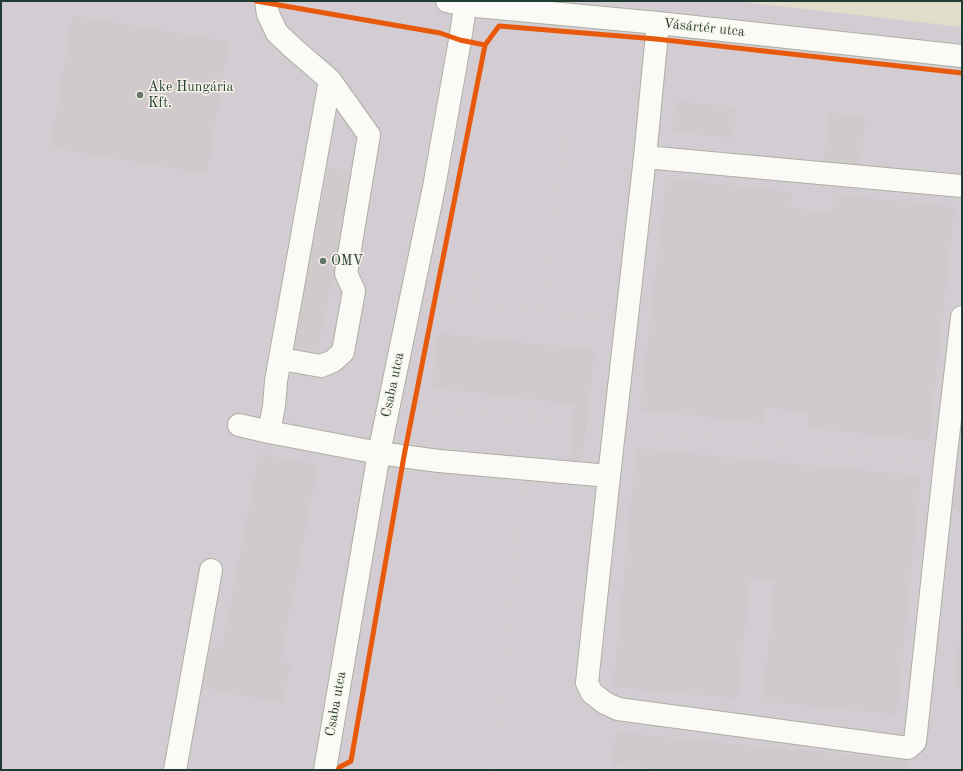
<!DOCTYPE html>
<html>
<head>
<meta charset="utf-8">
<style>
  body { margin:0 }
  #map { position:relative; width:963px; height:771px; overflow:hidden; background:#e1ddcb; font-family:"Old Standard TT",serif }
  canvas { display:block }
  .frame { position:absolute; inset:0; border:2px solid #1f3d34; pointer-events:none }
</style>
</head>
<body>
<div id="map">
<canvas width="963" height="771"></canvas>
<div class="frame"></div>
</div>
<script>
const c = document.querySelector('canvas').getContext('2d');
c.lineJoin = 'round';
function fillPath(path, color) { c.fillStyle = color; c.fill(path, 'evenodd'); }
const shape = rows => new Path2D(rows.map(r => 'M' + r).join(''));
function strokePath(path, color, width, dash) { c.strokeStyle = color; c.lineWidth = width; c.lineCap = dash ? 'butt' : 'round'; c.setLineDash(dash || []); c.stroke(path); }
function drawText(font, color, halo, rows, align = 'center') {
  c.font = font + ' "Old Standard TT",serif'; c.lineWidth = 3; c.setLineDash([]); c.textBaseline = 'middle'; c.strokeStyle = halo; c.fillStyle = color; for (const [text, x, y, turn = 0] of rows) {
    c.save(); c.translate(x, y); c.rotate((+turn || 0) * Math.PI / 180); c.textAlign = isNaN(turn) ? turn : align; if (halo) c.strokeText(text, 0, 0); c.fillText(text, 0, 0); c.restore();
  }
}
const industrial = shape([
  [1,1,734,1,962,27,962,770,1,770]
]);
const building = shape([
  [72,15,229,41,207,174,50,148],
  [675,101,736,107,733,138,672,132],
  [829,113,866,117,860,170,823,165],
  [329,167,354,172,317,355,291,350],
  [666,178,792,192,791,208,832,212,834,194,955,207,929,441,807,428,809,412,765,408,763,423,640,410],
  [438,333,595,350,582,463,569,461,575,404,432,388],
  [636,448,921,476,897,715,762,701,775,580,750,578,738,699,613,687],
  [259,453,318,465,280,662,291,664,283,703,202,688,210,646,222,648],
  [956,476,962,477,962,512,952,511],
  [961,620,962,620,962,689,954,688],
  [615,732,909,761,908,770,662,770,612,765]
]);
const path = shape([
  [436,296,473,303,598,319,603,291],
  [473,303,478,272],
  [541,312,567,129],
  [414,407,530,420,533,399],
  [586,427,596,428],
  [632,431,926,460],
  [527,449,530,420,573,425],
  [493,770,508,633,523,486]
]);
const minor = shape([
  [266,1,268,14,277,33,293,48,330,80,276,381,274,406,269,432,379,453,439,461,609,476],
  [447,1,465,5,658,23,962,56],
  [658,23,645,157,609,476,587,683,592,693,605,703,618,709,908,748,915,742,945,462,962,317],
  [645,157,962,186],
  [281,359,321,366,333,361,343,352,354,291,346,273,369,135,330,80],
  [239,425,269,432],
  [175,770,211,570],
  [325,770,379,453,434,187,460,40,466,1]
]);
const cycleway = shape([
  [256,1,440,33,460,40,485,45,404,456,351,761,340,767,338,770],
  [485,45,499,26,656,39,962,73]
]);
const markers = [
  [140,95,4,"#637569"],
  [323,261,4,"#637569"]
];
const streetNames = [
  ["Vásártér utca",704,28,6],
  ["Csaba utca",393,385,-78],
  ["Csaba utca",336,704,-80]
];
const poiNames = [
  ["Ake Hungária",148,87],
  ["Kft.",148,103],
  ["OMV",331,261]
];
fillPath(industrial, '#d3cdd3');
fillPath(building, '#d0cacc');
strokePath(minor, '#aeafa2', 24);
strokePath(path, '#d1d2cd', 2.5, [3, 3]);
strokePath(minor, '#fafaf7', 22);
strokePath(cycleway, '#e8590c', 5);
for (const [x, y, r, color] of markers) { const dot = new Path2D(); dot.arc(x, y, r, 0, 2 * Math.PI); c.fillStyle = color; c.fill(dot); strokePath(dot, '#f7f3e8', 1.5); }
drawText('14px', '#1f3d34', '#f7f3e8', streetNames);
drawText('14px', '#1f3d34', '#f7f3e8', poiNames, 'left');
</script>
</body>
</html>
